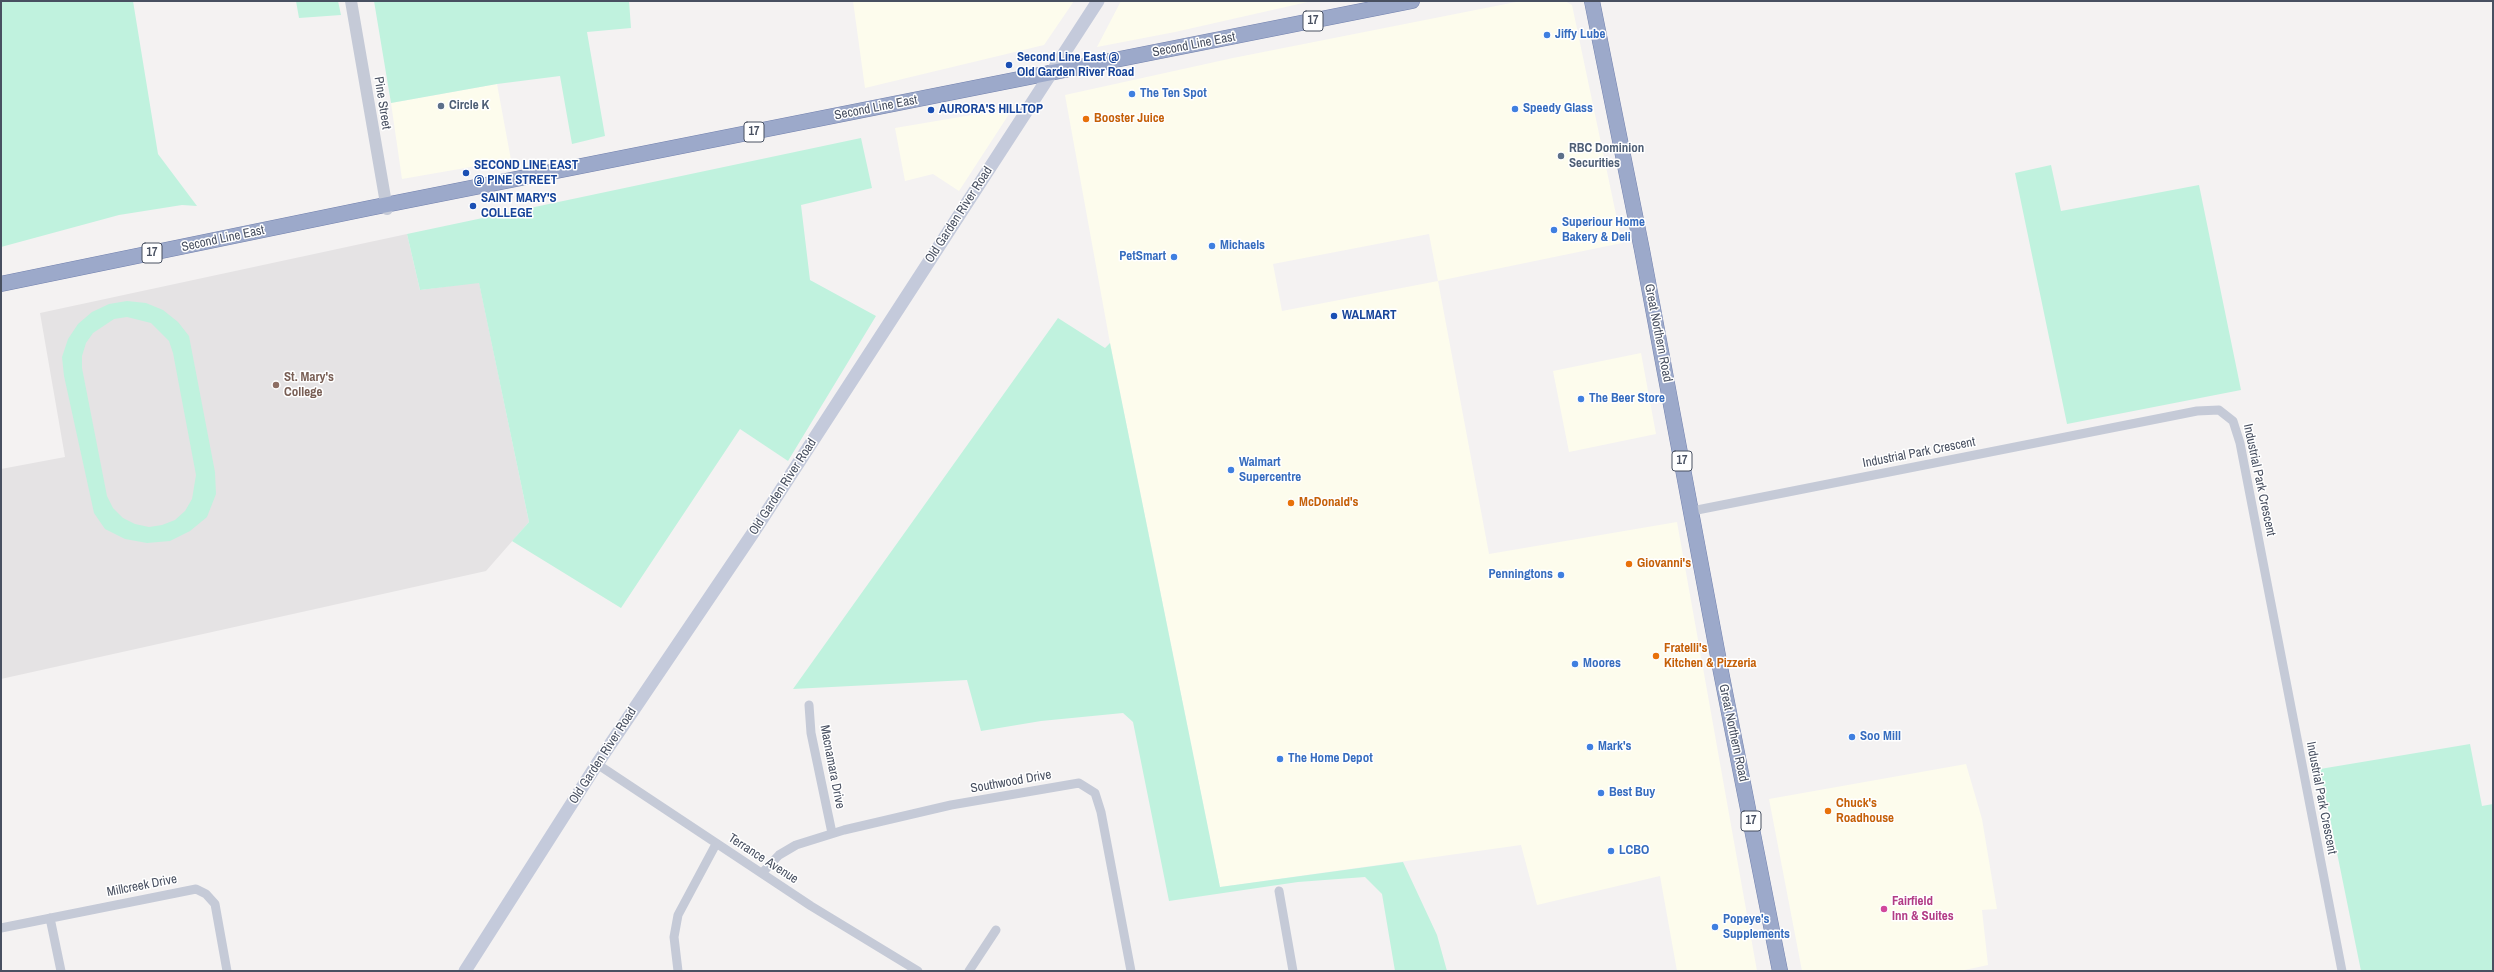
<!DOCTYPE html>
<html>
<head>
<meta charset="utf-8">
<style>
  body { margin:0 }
  #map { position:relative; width:2494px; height:972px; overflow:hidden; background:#f4f2f2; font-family:"Archivo Narrow",sans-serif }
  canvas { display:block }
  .frame { position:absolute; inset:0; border:2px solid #485061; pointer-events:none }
</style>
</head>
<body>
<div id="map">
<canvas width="2494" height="972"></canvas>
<div class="frame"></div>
</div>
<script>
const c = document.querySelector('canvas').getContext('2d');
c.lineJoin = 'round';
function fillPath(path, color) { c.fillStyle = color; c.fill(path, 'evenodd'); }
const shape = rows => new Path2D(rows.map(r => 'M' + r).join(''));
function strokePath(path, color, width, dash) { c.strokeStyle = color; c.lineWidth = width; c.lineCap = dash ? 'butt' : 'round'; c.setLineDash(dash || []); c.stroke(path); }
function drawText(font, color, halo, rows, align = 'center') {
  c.font = font + ' "Archivo Narrow",sans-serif'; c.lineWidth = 3; c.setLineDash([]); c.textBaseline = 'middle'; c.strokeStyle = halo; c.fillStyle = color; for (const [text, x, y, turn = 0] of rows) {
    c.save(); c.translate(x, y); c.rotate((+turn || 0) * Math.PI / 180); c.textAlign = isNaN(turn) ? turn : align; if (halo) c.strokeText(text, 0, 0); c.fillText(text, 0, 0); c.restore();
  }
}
const commercial = shape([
  [853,1,1074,1,1044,45,865,88],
  [1121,1,1312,1,1175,32,1097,47],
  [1521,1,1565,1,1572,5,1622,243,1438,281,1489,554,1677,522,1757,971,1677,971,1660,876,1537,905,1521,845,1220,887,1110,343,1065,95,1233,58],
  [1429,234,1438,281,1282,311,1273,264],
  [497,84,511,160,402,179,391,103],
  [1013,108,959,191,933,174,905,181,895,128],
  [1641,353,1656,434,1569,452,1553,371],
  [1966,764,1982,819,1997,909,1982,910,1988,965,1960,971,1802,971,1769,799]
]);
const education = shape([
  [407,234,420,290,479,282,529,522,486,571,1,679,1,469,65,457,40,313]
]);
const green = shape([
  [1,1,133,1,158,154,197,206,182,205,119,215,1,247],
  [296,1,338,1,341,15,299,18],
  [374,1,629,1,631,28,587,32,605,136,572,144,560,76,497,84,391,103],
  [861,138,872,188,801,205,810,280,876,316,788,461,740,429,621,608,512,541,529,522,479,283,420,290,407,234],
  [2051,165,2061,211,2199,185,2241,390,2067,424,2015,173],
  [127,301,146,303,163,310,178,322,189,336,215,472,216,494,207,517,190,531,170,541,147,543,125,539,105,529,94,513,64,376,62,357,68,339,78,324,92,312,109,304],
  [127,317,151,323,169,341,173,353,196,475,192,499,185,511,175,520,162,525,149,527,135,524,123,518,113,508,107,496,82,368,82,356,86,343,93,333,114,319],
  [1058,318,1105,348,1110,343,1220,887,1403,862,1437,935,1447,971,1395,971,1382,894,1365,877,1298,882,1169,901,1133,722,1123,713,1041,721,981,731,967,680,793,689],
  [2470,744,2482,806,2493,804,2493,971,2361,971,2320,769]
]);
const minor = shape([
  [1692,511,2197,411,2219,410,2233,421,2240,443,2342,971],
  [809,705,811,733,832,833],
  [597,764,811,906,918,971],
  [763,872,779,855,796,845,844,830,951,805,1079,783,1095,793,1101,812,1131,971],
  [1279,891,1293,971],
  [50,918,61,971],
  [1,928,196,889,206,894,215,904,227,971],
  [678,971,674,937,678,915,716,844],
  [969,971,996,930]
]);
const tertiary = shape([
  [351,1,387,209]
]);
const secondary = shape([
  [465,971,597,764,753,533,1098,1]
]);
const trunk = shape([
  [1592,1,1642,250,1721,672,1780,971],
  [1,284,370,208,1412,1]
]);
const markers = [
  [1547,35,4,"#3f7fe0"],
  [1009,65,4,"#1a4fb4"],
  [1132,94,4,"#3f7fe0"],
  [441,106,4,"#5c6f8a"],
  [1515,109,4,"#3f7fe0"],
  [931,110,4,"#1a4fb4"],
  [1086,119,4,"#e8710a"],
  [1561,156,4,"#5c6f8a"],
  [466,173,4,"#1a4fb4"],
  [473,206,4,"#1a4fb4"],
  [1554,230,4,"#3f7fe0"],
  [1212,246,4,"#3f7fe0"],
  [1174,257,4,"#3f7fe0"],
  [1334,316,4,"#1a4fb4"],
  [276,385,4,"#8d6e63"],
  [1581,399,4,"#3f7fe0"],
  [1231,470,4,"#3f7fe0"],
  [1291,503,4,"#e8710a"],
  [1629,564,4,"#e8710a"],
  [1561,575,4,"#3f7fe0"],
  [1656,656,4,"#e8710a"],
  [1575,664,4,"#3f7fe0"],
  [1852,737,4,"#3f7fe0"],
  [1590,747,4,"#3f7fe0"],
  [1280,759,4,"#3f7fe0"],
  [1601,793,4,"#3f7fe0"],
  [1828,811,4,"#e8710a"],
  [1611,851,4,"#3f7fe0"],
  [1884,909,4,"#d1479c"],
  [1715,927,4,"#3f7fe0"]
];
const shields = [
  [1313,21,20],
  [754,132,20],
  [152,253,20],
  [1682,461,20],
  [1751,821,20]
];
const shieldNames = [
  ["17",1313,21],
  ["17",754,132],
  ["17",152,253],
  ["17",1682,461],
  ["17",1751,821]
];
const shopNames = [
  ["Jiffy Lube",1555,35],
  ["The Ten Spot",1140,94],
  ["Speedy Glass",1523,109],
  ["Superiour Home",1562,223],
  ["Bakery & Deli",1562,238],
  ["Michaels",1220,246],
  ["PetSmart",1166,257,"right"],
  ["The Beer Store",1589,399],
  ["Walmart",1239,463],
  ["Supercentre",1239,478],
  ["Penningtons",1553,575,"right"],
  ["Moores",1583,664],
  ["Soo Mill",1860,737],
  ["Mark's",1598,747],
  ["The Home Depot",1288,759],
  ["Best Buy",1609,793],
  ["LCBO",1619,851],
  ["Popeye's",1723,920],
  ["Supplements",1723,935]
];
const streetNames = [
  ["Second Line East",1194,45,-11],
  ["Pine Street",382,103,81],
  ["Second Line East",876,108,-11],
  ["Old Garden River Road",959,215,-57],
  ["Second Line East",223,239,-12],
  ["Great Northern Road",1658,333,79],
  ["Industrial Park Crescent",1919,453,-11],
  ["Industrial Park Crescent",2259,480,78],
  ["Old Garden River Road",783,487,-57],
  ["Great Northern Road",1733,733,78],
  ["Old Garden River Road",603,756,-57],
  ["Macnamara Drive",832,767,79],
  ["Southwood Drive",1011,782,-10],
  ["Industrial Park Crescent",2321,798,79],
  ["Terrance Avenue",763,859,33],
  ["Millcreek Drive",142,886,-11]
];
const transitNames = [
  ["Second Line East @",1017,58],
  ["Old Garden River Road",1017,73],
  ["AURORA'S HILLTOP",939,110],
  ["SECOND LINE EAST",474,166],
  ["@ PINE STREET",474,181],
  ["SAINT MARY'S",481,199],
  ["COLLEGE",481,214],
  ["WALMART",1342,316]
];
const serviceNames = [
  ["Circle K",449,106],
  ["RBC Dominion",1569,149],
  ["Securities",1569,164]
];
const foodNames = [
  ["Booster Juice",1094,119],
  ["McDonald's",1299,503],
  ["Giovanni's",1637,564],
  ["Fratelli's",1664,649],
  ["Kitchen & Pizzeria",1664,664],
  ["Chuck's",1836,804],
  ["Roadhouse",1836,819]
];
const educationNames = [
  ["St. Mary's",284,378],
  ["College",284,393]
];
const hotelNames = [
  ["Fairfield",1892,902],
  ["Inn & Suites",1892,917]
];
fillPath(commercial, '#fdfced');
fillPath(education, '#e5e3e4');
fillPath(green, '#c0f2de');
strokePath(trunk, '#7382ae', 16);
strokePath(minor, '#c5cad7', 9);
strokePath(tertiary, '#c5cad7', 12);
strokePath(secondary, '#c4cadb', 13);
strokePath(trunk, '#9ca9ca', 15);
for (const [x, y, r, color] of markers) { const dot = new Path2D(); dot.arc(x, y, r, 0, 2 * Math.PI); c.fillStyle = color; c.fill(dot); strokePath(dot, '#fff', 1.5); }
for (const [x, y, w] of shields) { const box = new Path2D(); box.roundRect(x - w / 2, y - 10, w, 20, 3); c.fillStyle = '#fff'; c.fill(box); strokePath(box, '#485061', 1); }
drawText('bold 12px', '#485061', null, shieldNames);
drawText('bold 13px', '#366cbe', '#fff', shopNames, 'left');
drawText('13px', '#485061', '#fff', streetNames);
drawText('bold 13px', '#164399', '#fff', transitNames, 'left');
drawText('bold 13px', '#4e5e75', '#fff', serviceNames, 'left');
drawText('bold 13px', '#c56008', '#fff', foodNames, 'left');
drawText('bold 13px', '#785e54', '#fff', educationNames, 'left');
drawText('bold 13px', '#b23c85', '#fff', hotelNames, 'left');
</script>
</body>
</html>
